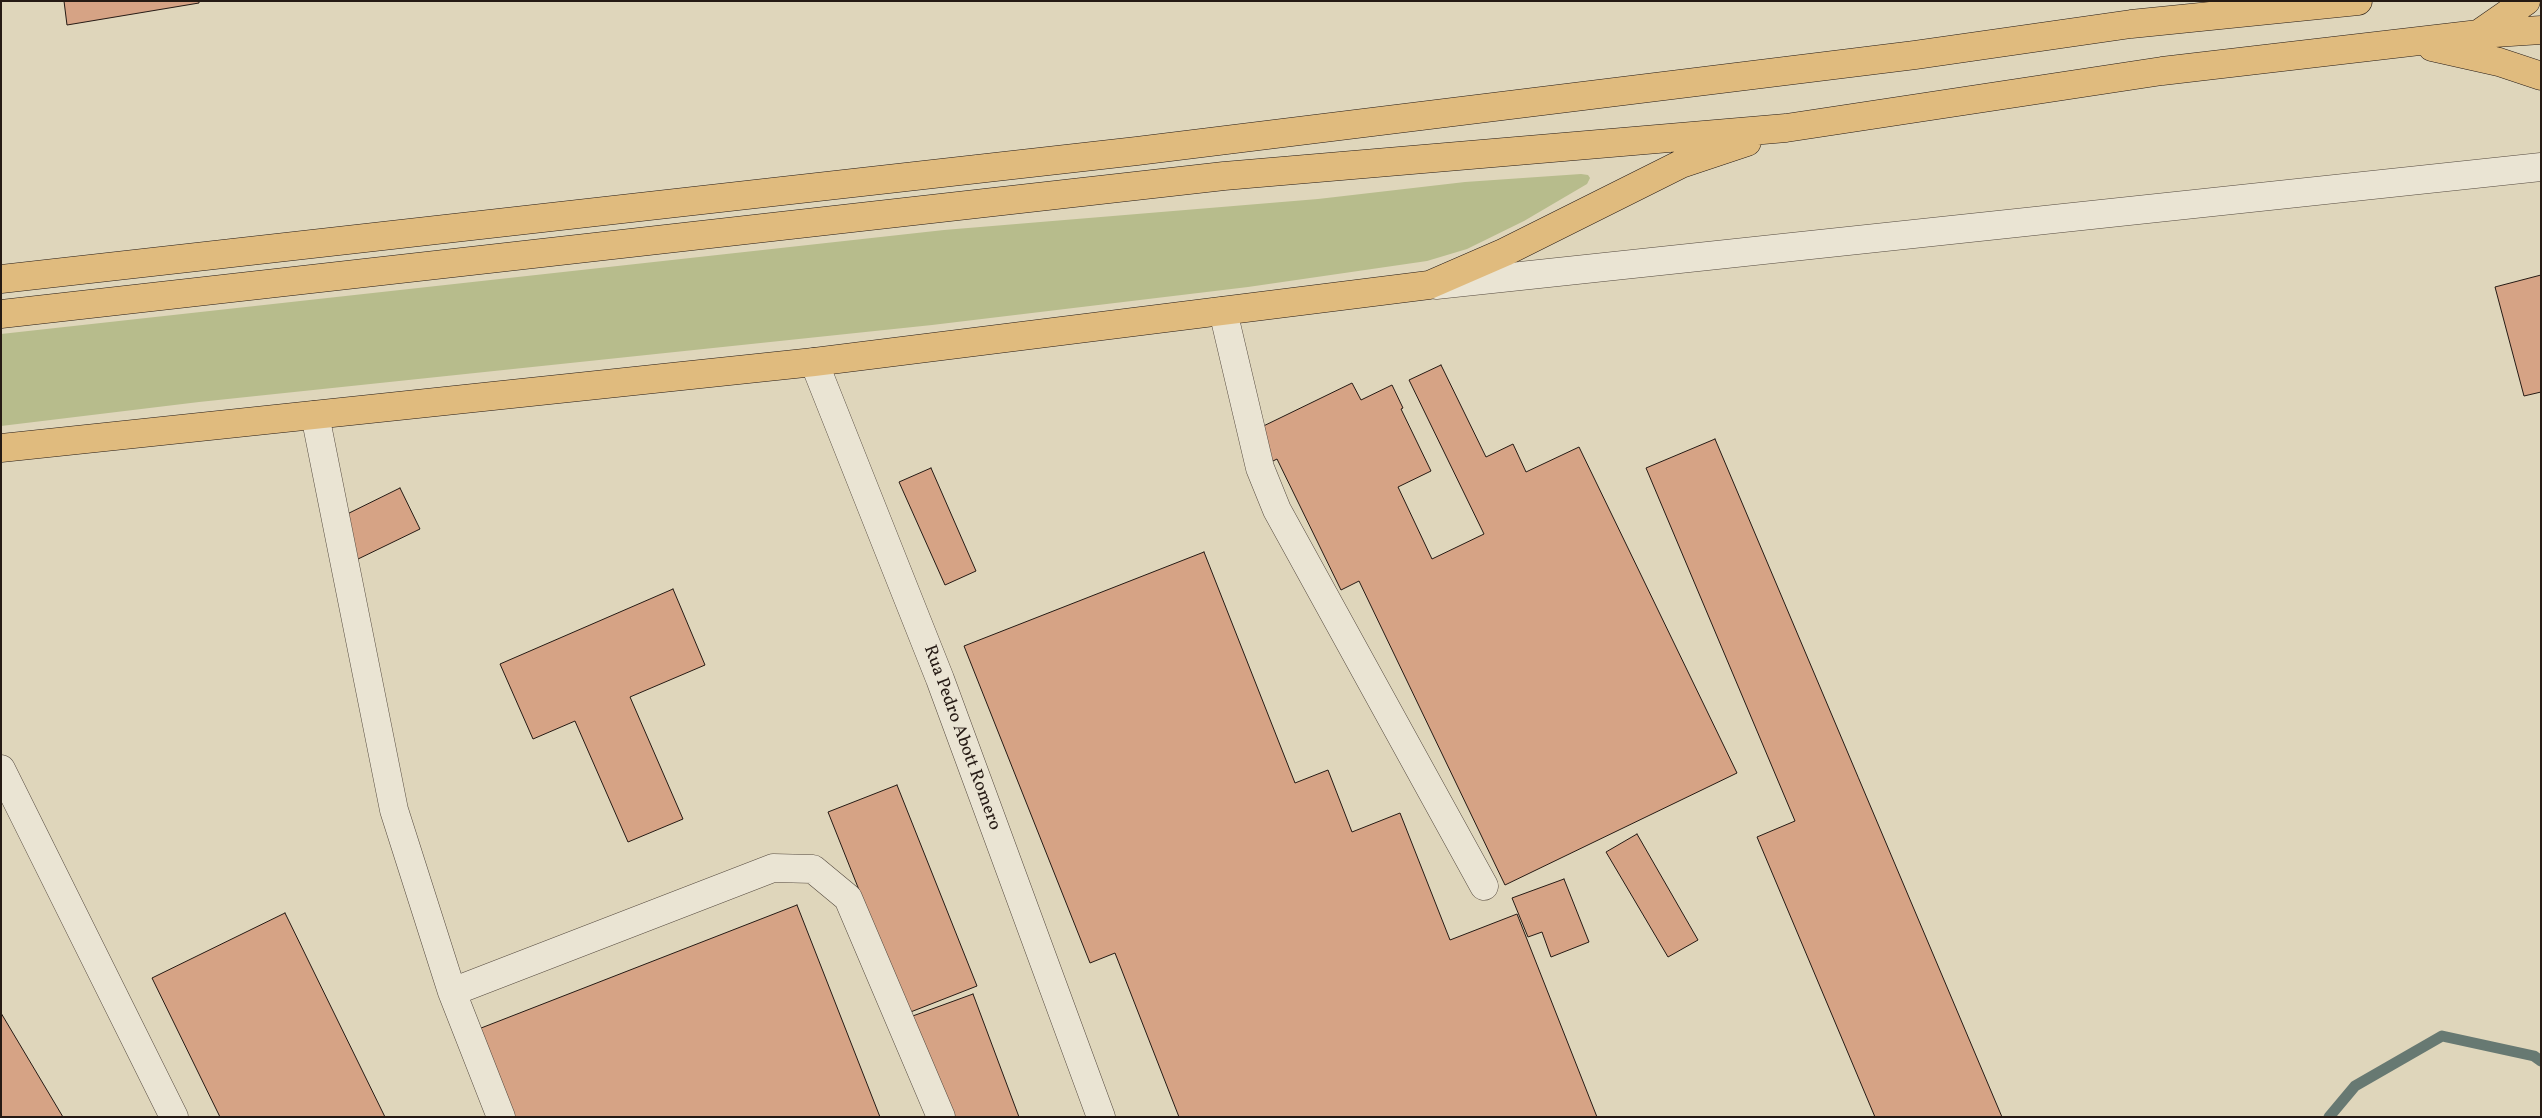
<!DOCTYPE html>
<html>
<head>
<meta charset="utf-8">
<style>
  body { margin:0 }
  #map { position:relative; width:2542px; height:1118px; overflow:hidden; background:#dfd6bb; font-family:Vollkorn,serif }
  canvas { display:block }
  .frame { position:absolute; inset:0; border:2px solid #251a14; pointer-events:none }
</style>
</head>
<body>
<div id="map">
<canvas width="2542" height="1118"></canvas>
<div class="frame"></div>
</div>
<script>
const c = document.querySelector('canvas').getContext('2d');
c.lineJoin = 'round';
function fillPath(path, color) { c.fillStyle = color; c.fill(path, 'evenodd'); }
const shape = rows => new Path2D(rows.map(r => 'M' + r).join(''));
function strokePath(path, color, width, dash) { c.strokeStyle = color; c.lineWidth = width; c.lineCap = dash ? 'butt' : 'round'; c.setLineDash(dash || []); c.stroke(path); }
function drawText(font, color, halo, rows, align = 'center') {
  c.font = font + ' Vollkorn,serif'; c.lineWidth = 4.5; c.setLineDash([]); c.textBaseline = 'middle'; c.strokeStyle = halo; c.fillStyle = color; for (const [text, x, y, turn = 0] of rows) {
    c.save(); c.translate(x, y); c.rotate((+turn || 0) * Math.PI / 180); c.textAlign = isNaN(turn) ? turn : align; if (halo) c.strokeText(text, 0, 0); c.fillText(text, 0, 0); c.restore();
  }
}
const green = shape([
  [1581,174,1588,175,1590,178,1587,184,1524,221,1467,249,1427,261,1248,287,932,325,199,402,1,426,1,334,944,230,1318,199,1465,182]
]);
const stream = shape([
  [2329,1117,2355,1086,2442,1036,2534,1056,2541,1061]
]);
const building = shape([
  [64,1,199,1,199,3,67,25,64,1],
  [2541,275,2541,392,2524,396,2495,287,2541,275],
  [1441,365,1486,457,1513,444,1526,472,1579,447,1737,773,1505,885,1359,581,1341,590,1277,459,1263,466,1247,434,1352,383,1361,400,1392,385,1403,408,1401,409,1431,471,1398,487,1432,559,1484,534,1409,380,1441,365],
  [1715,439,2002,1117,1875,1117,1757,837,1795,821,1646,468,1715,439],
  [931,468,976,571,945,585,899,482,931,468],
  [400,488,420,529,356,560,337,519,400,488],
  [1204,552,1295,783,1328,770,1352,832,1400,813,1450,940,1517,914,1597,1117,1179,1117,1115,953,1090,963,964,646,1204,552],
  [673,589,705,665,630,697,683,819,628,842,575,721,533,739,500,664,673,589],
  [897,785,977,986,908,1013,828,812,897,785],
  [1637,834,1698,940,1668,957,1606,852,1637,834],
  [1564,879,1589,942,1551,957,1542,932,1528,937,1512,898,1564,879],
  [797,905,880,1117,509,1117,476,1030,797,905],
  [285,913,385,1117,220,1117,152,978,285,913],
  [973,994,1019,1117,947,1117,910,1017,973,994],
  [1,1013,63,1117,1,1117,1,1013]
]);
const minor = shape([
  [1436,285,2541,167],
  [1223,311,1260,468,1277,510,1484,886],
  [814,362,940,679,1101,1117],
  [315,415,394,810,452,992,501,1117],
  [1,769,174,1117],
  [452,992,773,868,813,869,848,898,941,1117]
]);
const highway = shape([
  [2480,33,2526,1],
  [2432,47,2499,62,2541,76],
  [1,279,1137,151,1915,55,2131,24,2358,1],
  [1,314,1224,176,1786,128,2162,71,2479,34,2541,30],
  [1,448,814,362,1429,285,1505,252,1681,164,1747,142]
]);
const streetNames = [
  ["Rua Pedro Abott Romero",961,738,70]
];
fillPath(green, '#b7bc8c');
strokePath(stream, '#677972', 11);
fillPath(building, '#d6a385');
strokePath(building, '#251a14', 1);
strokePath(minor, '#54493e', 29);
strokePath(highway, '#251a14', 29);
strokePath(minor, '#eae4d3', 28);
strokePath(highway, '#e0bb7e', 28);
drawText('18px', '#251a14', '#eae4d3', streetNames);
</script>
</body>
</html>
